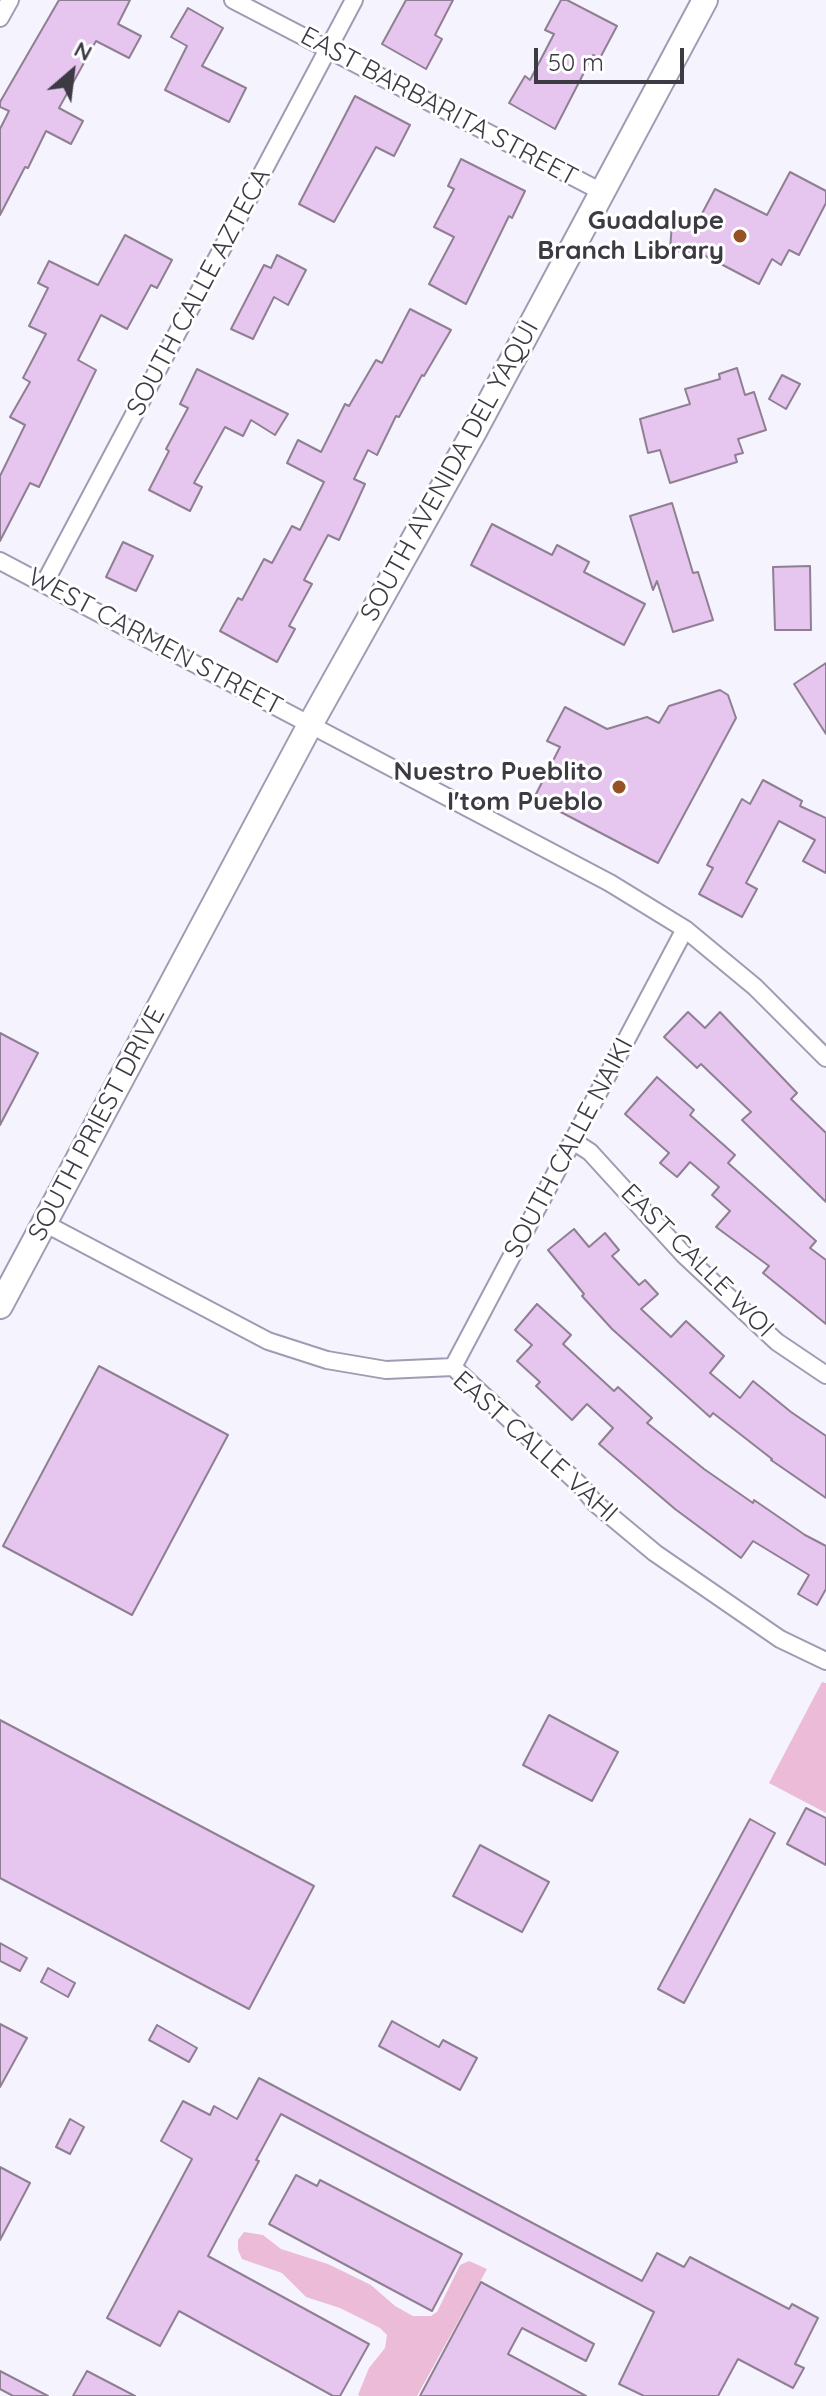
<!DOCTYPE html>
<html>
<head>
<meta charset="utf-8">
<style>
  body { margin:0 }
  #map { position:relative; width:826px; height:2396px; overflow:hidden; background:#f5f3fd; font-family:Quicksand,sans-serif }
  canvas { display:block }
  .north { position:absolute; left:32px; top:32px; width:80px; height:80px; -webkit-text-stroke:6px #fff; paint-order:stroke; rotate:28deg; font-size:22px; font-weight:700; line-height:32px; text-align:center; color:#3c3a43 }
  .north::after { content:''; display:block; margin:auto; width:28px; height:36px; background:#3c3a43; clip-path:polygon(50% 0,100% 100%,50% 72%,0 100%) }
  .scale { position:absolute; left:534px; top:48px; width:150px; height:36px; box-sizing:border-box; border:4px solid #3c3a43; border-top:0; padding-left:10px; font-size:24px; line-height:28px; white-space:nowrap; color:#3c3a43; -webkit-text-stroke:6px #fff; paint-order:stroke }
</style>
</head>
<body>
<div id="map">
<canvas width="826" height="2396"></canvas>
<div class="north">N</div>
<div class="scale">50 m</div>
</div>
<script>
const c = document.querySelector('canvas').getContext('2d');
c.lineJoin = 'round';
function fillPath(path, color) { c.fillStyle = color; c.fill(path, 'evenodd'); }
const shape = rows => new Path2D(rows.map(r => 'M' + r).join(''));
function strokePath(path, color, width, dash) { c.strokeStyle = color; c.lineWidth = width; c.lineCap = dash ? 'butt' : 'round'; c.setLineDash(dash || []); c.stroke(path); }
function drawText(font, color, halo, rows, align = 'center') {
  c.font = font + ' Quicksand,sans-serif'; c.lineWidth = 6; c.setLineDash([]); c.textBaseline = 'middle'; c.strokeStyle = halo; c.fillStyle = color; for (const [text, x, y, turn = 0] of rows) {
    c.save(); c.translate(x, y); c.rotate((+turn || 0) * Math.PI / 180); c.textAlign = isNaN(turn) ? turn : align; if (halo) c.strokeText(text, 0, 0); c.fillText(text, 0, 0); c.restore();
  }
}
const green = shape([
  [822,1682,826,1683,826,1813,769,1783],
  [244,2232,263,2235,281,2249,328,2264,371,2285,395,2306,413,2316,431,2316,437,2312,460,2265,469,2261,487,2269,417,2396,360,2396,358,2395,369,2368,385,2348,387,2335,380,2328,340,2308,306,2297,282,2273,242,2259,238,2250,238,2240]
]);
const building = shape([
  [59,0,130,0,118,24,141,36,129,58,96,41,59,108,83,121,71,144,46,131,28,168,25,167,0,215,0,129,9,111,0,107,0,102,59,0],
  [406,0,453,0,435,35,442,39,426,69,382,44,406,0],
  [561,0,567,0,617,26,600,58,593,55,555,129,509,103,525,76,530,80,554,34,545,30,561,0],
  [188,8,223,28,202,66,246,88,229,122,165,90,187,46,171,37,188,8],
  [355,96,410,125,394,156,376,147,334,222,299,204,355,96],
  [461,159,525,191,512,218,509,216,466,304,429,284,454,237,434,227,454,189,448,186,461,159],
  [790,172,826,191,826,203,799,255,789,250,781,265,772,259,759,284,698,252,670,251,672,222,697,223,715,189,767,215,790,172],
  [125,235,172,260,157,288,151,285,127,329,101,315,78,360,96,370,39,487,30,483,0,541,0,476,25,425,10,417,30,382,23,378,46,334,29,326,48,288,38,283,49,261,98,285,125,235],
  [277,255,306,270,288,305,274,297,253,339,231,329,264,265,271,268,277,255],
  [410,309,451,330,424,376,422,375,399,417,396,416,377,455,368,450,354,479,365,484,355,506,339,540,328,535,304,580,312,584,289,626,295,629,277,662,220,631,238,598,242,600,264,559,272,563,292,526,300,530,324,482,287,463,298,440,321,452,345,404,349,406,376,360,382,363,410,309],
  [737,368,745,395,754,392,766,430,738,439,743,453,735,455,737,462,670,483,660,450,648,453,640,419,690,404,685,389,720,379,719,374,737,368],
  [197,369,288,414,275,435,251,420,243,436,225,427,194,483,202,487,190,511,149,490,169,451,166,449,188,408,180,404,197,369],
  [782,375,800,384,786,409,769,399,782,375],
  [672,503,693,573,698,572,713,620,673,632,657,581,653,590,630,516,672,503],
  [492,524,552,555,557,545,589,562,584,572,645,604,624,645,471,565,492,524],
  [123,542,153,556,136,591,106,577,123,542],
  [810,566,811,630,775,630,773,567,810,566],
  [826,663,826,734,794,684,826,663],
  [720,690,728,695,736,718,658,863,534,798,560,747,547,741,565,707,607,729,647,717,659,723,669,706,720,690],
  [763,780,802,801,800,806,826,818,826,873,803,861,815,840,779,821,746,883,757,889,742,917,699,894,713,868,707,865,742,799,750,804,763,780],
  [688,1012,705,1028,720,1012,797,1093,791,1099,826,1133,826,1202,742,1120,751,1112,701,1064,697,1068,664,1037,688,1012],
  [0,1033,38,1053,0,1125,0,1033],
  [657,1077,694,1110,690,1115,735,1155,728,1163,816,1241,810,1248,826,1260,826,1324,763,1273,769,1266,716,1227,730,1211,712,1195,719,1187,690,1162,677,1177,660,1163,669,1153,625,1114,657,1077],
  [574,1229,589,1247,605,1233,619,1250,612,1256,639,1285,645,1280,658,1294,641,1309,671,1337,686,1321,724,1356,710,1373,740,1398,753,1381,791,1412,826,1436,826,1498,771,1460,772,1459,713,1413,710,1417,612,1329,582,1296,584,1294,548,1250,574,1229],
  [537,1304,571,1335,563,1344,614,1391,618,1387,652,1418,647,1423,704,1469,753,1503,754,1500,805,1535,826,1546,826,1589,817,1605,798,1594,809,1575,753,1541,741,1558,675,1509,599,1444,613,1428,587,1404,572,1420,536,1386,540,1382,517,1361,532,1345,515,1330,537,1304],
  [99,1366,228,1435,132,1615,3,1546,99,1366],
  [549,1715,618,1752,592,1801,523,1765,549,1715],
  [0,1720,314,1886,249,2009,0,1878,0,1720],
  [806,1808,826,1818,826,1865,787,1844,806,1808],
  [750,1819,775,1833,684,2003,658,1989,750,1819],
  [480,1845,549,1882,522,1932,453,1896,480,1845],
  [0,1943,27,1958,20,1971,0,1961,0,1943],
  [48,1968,75,1983,68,1997,41,1982,48,1968],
  [392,2021,439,2047,443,2040,477,2058,460,2090,379,2046,392,2021],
  [0,2024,27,2038,0,2087,0,2024],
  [157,2025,197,2048,189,2062,149,2040,157,2025],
  [259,2078,642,2281,657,2253,684,2267,690,2257,789,2309,792,2304,818,2318,795,2364,804,2368,793,2388,738,2359,718,2396,644,2396,619,2384,654,2312,281,2114,256,2160,259,2161,208,2256,369,2344,340,2396,333,2396,179,2311,160,2346,107,2318,192,2159,161,2141,183,2101,210,2115,214,2106,237,2119,259,2078],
  [70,2119,84,2127,70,2154,56,2147,70,2119],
  [0,2167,30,2183,0,2240,0,2167],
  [296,2175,317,2186,320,2180,462,2254,432,2311,269,2224,296,2175],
  [481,2282,594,2344,586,2361,522,2328,508,2354,586,2396,420,2396,481,2282],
  [0,2371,48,2396,13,2396,0,2389,0,2371],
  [87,2371,135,2396,73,2396,87,2371]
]);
const street = shape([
  [233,0,602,192],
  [0,18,10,0],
  [0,561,610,883,685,929,755,987,826,1058],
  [44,584,354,0],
  [573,1141,590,1152,685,1256,777,1342,826,1375],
  [44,1223,268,1341,327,1360,386,1370,453,1367,582,1487,595,1503,655,1553,780,1639,826,1661],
  [453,1367,685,929]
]);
const secondary = shape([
  [0,1306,311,723,475,430,705,0]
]);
const markers = [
  [740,236,8,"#965225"],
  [619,787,8,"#965225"]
];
const streetNames = [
  ["EAST BARBARITA STREET",439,107,28],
  ["SOUTH CALLE AZTECA",199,292,-62],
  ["SOUTH AVENIDA DEL YAQUI",450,471,-61],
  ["WEST CARMEN STREET",155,642,28],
  ["SOUTH PRIEST DRIVE",97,1124,-62],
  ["SOUTH CALLE NAIKI",569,1148,-62],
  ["EAST CALLE WOI",697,1261,45],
  ["EAST CALLE VAHI",535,1447,42]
];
const poiNames = [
  ["Guadalupe",724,221],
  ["Branch Library",724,251],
  ["Nuestro Pueblito",603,772],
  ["I'tom Pueblo",603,802]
];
fillPath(green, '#ecbbd8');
fillPath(building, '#e6c5ef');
strokePath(building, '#8f7f92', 2);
strokePath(street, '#a19bb2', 20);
strokePath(secondary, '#a19bb2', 28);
strokePath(street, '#fff', 16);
strokePath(secondary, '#fff', 24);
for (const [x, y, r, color] of markers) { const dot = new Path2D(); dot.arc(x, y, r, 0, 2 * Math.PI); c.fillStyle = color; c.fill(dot); strokePath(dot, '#fff', 3); }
drawText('26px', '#3c3a43', '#fff', streetNames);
drawText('bold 26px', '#3c3a43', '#fff', poiNames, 'right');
</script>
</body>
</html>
